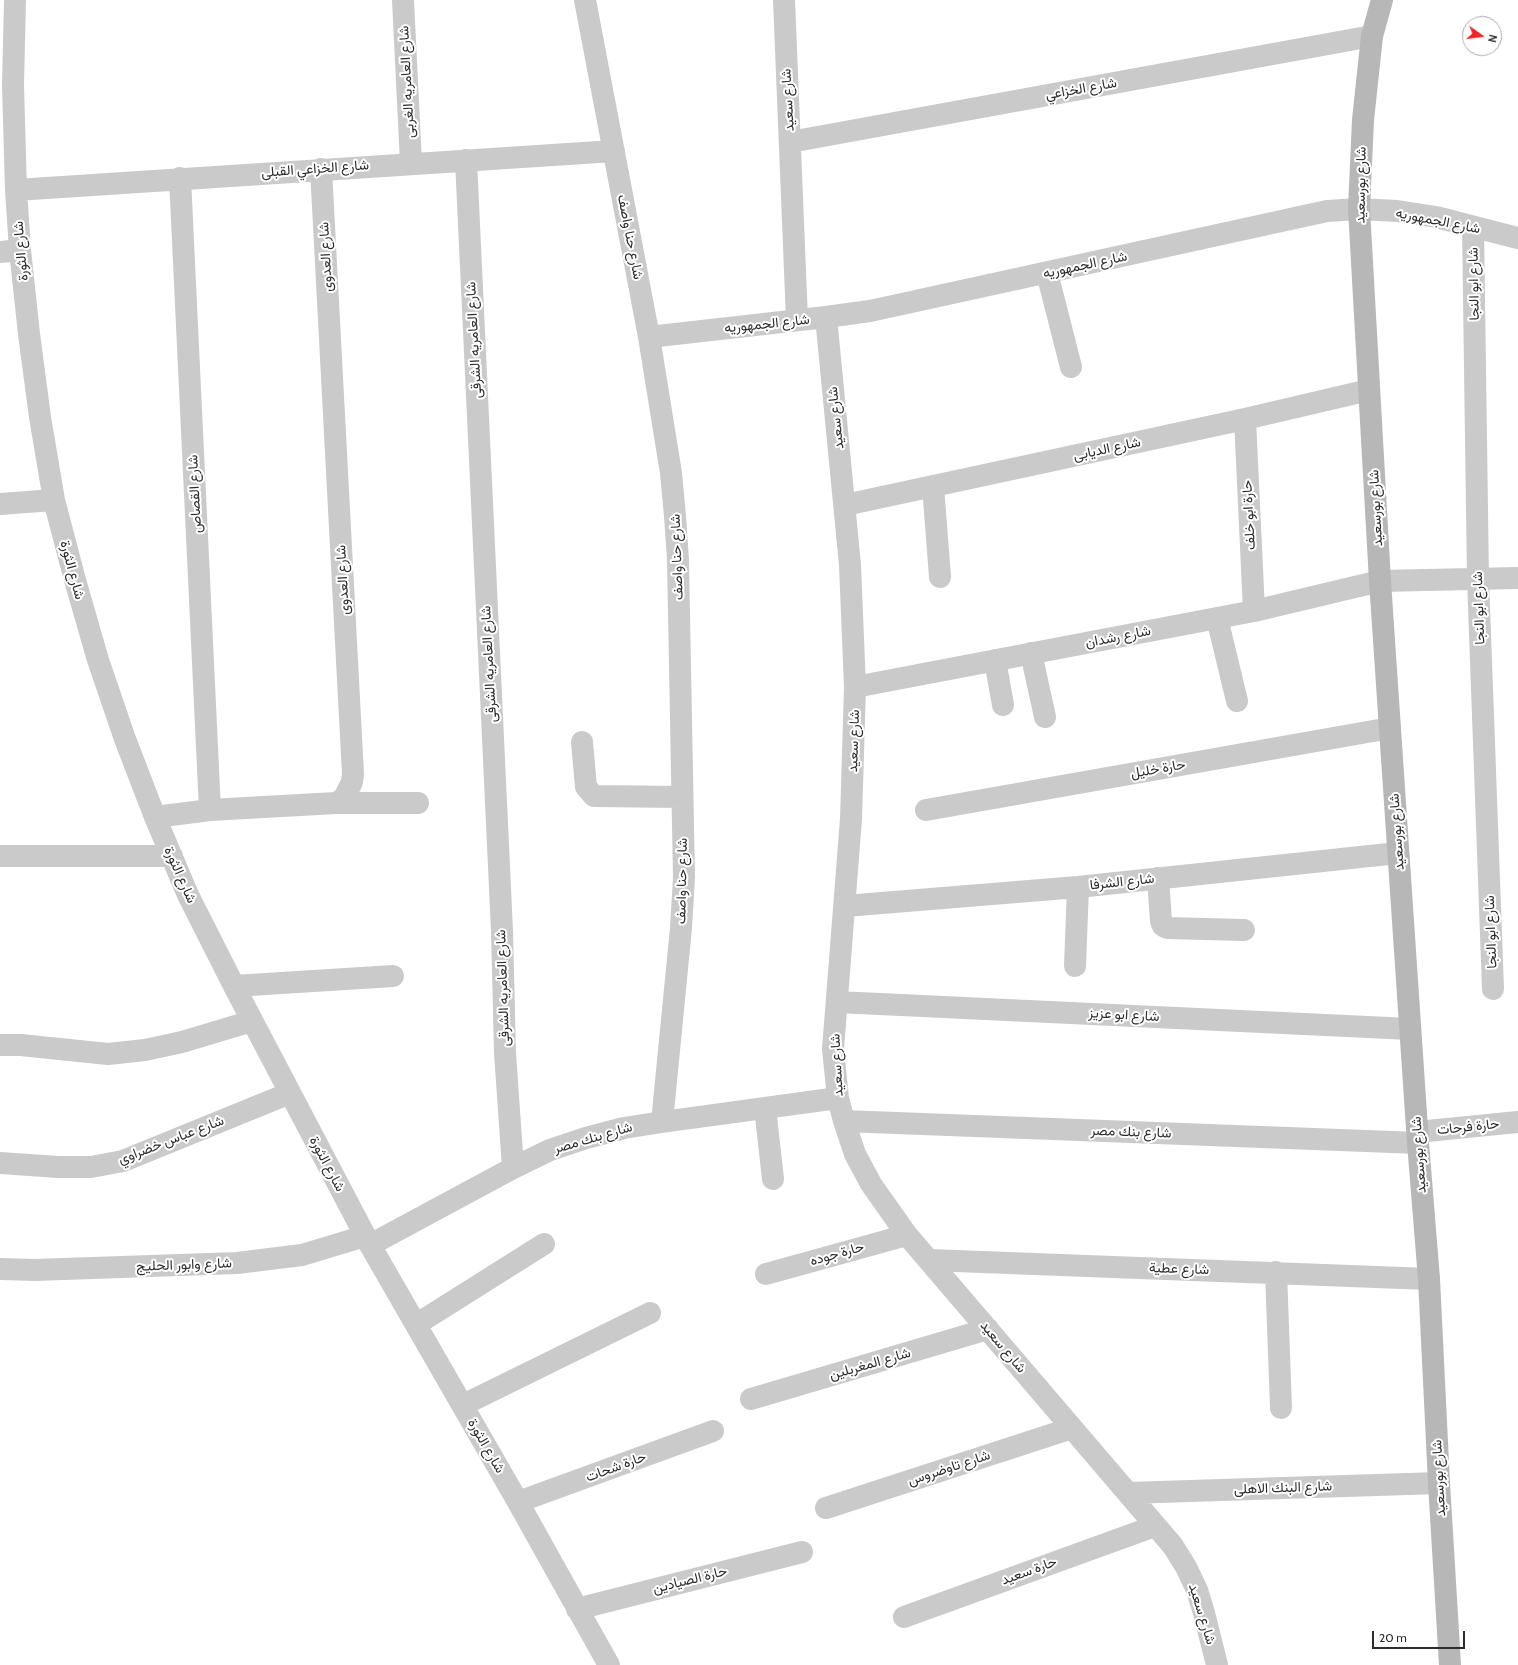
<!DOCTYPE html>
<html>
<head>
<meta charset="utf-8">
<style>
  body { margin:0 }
  #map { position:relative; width:1518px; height:1665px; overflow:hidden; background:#fff; font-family:Cabin,sans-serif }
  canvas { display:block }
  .north { position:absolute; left:1462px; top:16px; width:40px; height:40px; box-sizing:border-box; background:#fff; border:1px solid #ababab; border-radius:50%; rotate:104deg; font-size:11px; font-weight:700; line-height:16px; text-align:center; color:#2d2d2d }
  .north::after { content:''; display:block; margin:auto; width:14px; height:18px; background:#ed252a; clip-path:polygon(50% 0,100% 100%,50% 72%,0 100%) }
  .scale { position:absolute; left:1372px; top:1631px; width:93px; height:18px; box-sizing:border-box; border:2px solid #2d2d2d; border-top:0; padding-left:5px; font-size:12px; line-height:14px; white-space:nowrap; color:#2d2d2d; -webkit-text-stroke:3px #fff; paint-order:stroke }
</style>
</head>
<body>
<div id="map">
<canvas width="1518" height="1665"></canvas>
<div class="north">N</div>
<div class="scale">20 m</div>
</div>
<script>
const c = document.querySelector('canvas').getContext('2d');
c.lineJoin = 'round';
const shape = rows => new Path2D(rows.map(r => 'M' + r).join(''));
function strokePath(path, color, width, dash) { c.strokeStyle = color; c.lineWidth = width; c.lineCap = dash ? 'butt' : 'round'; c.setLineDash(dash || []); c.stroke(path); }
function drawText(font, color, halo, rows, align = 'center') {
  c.font = font + ' Cabin,Vazirmatn,sans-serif'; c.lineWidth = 4; c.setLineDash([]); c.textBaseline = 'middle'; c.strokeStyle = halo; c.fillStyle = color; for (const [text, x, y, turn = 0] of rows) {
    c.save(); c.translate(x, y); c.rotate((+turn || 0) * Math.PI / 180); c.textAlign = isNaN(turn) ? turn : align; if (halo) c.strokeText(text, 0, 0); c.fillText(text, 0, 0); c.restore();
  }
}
const minor = shape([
  [15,0,13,85,16,190,20,250,29,334,40,417,54,500,75,580,98,660,125,739,155,817,188,895,234,986,370,1245,518,1502,609,1665],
  [403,0,411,163],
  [585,0,649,337,671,473,675,516,678,560,684,878,681,928,662,1122],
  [784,0,797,320],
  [790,142,1372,36],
  [466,160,502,931,505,1053,513,1168],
  [180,178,210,810],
  [16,190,614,151],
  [1473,227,1478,579,1493,989],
  [0,252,20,250],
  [1047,273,1071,367],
  [826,317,850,565,855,687,851,819,833,1049,838,1098,844,1121,855,1154,871,1184,907,1235,1173,1546,1186,1567,1197,1590,1204,1613,1217,1665],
  [649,337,826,317,870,311,1327,211,1359,209,1397,211,1436,217,1518,238],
  [1245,419,1254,611],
  [933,486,940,577],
  [0,504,54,500],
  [845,505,1245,419,1369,390],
  [1217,618,1237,701],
  [1031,653,1045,717],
  [995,660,1003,705],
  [855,687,1254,611,1380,581,1518,578],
  [582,742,586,787,594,796,682,797],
  [336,803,418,803],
  [926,810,1390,728],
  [155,817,210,810,336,803,344,798,352,782,353,774,321,169],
  [0,856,172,856],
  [1158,878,1161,921,1163,926,1167,928,1244,930],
  [845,906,1078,887,1398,853],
  [1075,966,1078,887],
  [234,986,393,976],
  [837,1002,1410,1029],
  [0,1045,21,1045,108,1054,145,1050,182,1042,252,1021],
  [765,1108,773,1179],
  [844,1121,1418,1143],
  [1417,1132,1518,1122],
  [0,1163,58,1167,91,1167,123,1161,290,1093],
  [370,1245,513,1168,550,1150,586,1138,624,1128,662,1122,838,1098],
  [929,1260,1429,1279],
  [0,1269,35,1270,237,1263,302,1255,365,1236],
  [1276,1272,1281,1408],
  [766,1274,907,1235],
  [417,1324,544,1244],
  [751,1399,988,1329],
  [463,1405,650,1313],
  [1128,1493,1439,1483],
  [518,1502,713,1431],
  [826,1508,1072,1428],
  [577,1609,802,1552],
  [904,1617,1155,1526]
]);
const secondary = shape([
  [1382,0,1372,36,1363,120,1359,209,1380,581,1418,1143,1429,1279,1439,1483,1450,1665]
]);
const streetNames = [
  ["شارع العامريه الغربى",407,82,-93],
  ["شارع الخزاعي",1081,89,-10],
  ["شارع سعيد",788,100,-93],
  ["شارع الخزاعي القبلى",315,169,-4],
  ["شارع بورسعيد",1361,185,-89],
  ["شارع الجمهوريه",1438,221,11],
  ["شارع حنا واصف",630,237,79],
  ["شارع الثورة",21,251,-95],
  ["شارع العدوى",326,257,-93],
  ["شارع الجمهوريه",1085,265,-12],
  ["شارع ابو النجا",1474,284,-91],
  ["شارع الجمهوريه",767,324,-6],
  ["شارع العامريه الشرقى",474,340,-93],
  ["شارع سعيد",836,418,-96],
  ["شارع الديابى",1107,449,-12],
  ["شارع القصاص",195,494,-93],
  ["شارع بورسعيد",1376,508,-93],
  ["حارة ابو خلف",1249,515,-93],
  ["شارع حنا واصف",677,557,-92],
  ["شارع الثورة",72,570,75],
  ["شارع العدوى",343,580,-93],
  ["شارع ابو النجا",1479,608,-92],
  ["شارع رشدان",1118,637,-11],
  ["شارع العامريه الشرقى",489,664,-93],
  ["شارع سعيد",854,741,-88],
  ["حارة خليل",1158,769,-10],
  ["شارع بورسعيد",1397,832,-94],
  ["شارع الثورة",180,875,66],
  ["شارع حنا واصف",682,881,-89],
  ["شارع الشرفا",1122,882,-6],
  ["شارع ابو النجا",1491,932,-92],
  ["شارع العامريه الشرقى",503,988,-92],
  ["شارع ابو عزيز",1124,1015,3],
  ["شارع سعيد",837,1065,-93],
  ["حارة فرحات",1468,1127,-6],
  ["شارع بنك مصر",1131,1132,2],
  ["شارع بنك مصر",593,1138,-16],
  ["شارع عباس خضراوي",171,1140,-21],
  ["شارع بورسعيد",1419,1155,-94],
  ["شارع الثورة",327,1164,62],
  ["حارة جوده",837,1254,-16],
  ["شارع وابور الحليج",184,1265,-2],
  ["شارع عطية",1179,1269,2],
  ["شارع سعيد",1003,1347,50],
  ["شارع المغربلين",870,1364,-16],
  ["شارع الثورة",486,1446,60],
  ["حارة شحات",616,1467,-20],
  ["شارع تاوضروس",949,1468,-18],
  ["شارع بورسعيد",1439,1478,-93],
  ["شارع البنك الاهلى",1283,1488,-2],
  ["حارة سعيد",1029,1571,-20],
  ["حارة الصيادين",690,1580,-14],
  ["شارع سعيد",1202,1614,73]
];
strokePath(minor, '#cacaca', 22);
strokePath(secondary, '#b7b7b7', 22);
drawText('14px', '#2d2d2d', '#fff', streetNames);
</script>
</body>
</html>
